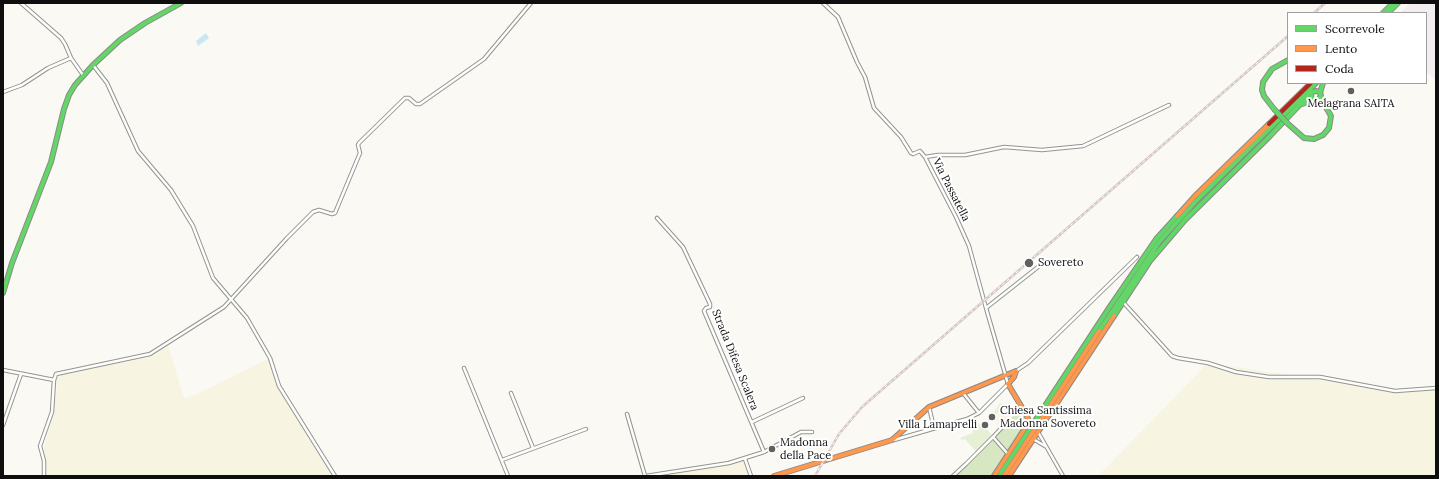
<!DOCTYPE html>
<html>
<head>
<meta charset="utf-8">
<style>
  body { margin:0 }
  #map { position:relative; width:1439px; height:479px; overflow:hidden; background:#faf9f4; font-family:Lora,serif }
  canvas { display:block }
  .frame { position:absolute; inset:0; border:4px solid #0e0e0e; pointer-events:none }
  .legend { position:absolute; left:1287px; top:12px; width:140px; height:72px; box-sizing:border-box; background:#fff; border:1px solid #9f9f9f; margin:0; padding:5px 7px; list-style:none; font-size:12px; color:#0e0e0e }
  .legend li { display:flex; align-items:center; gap:8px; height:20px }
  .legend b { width:20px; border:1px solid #9f9f9f }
</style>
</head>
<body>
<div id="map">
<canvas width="1439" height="479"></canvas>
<div class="frame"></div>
<ul class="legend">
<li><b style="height:5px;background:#63d668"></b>Scorrevole</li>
<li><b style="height:5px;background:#ff974d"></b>Lento</li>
<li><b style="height:5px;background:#b3261e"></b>Coda</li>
</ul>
</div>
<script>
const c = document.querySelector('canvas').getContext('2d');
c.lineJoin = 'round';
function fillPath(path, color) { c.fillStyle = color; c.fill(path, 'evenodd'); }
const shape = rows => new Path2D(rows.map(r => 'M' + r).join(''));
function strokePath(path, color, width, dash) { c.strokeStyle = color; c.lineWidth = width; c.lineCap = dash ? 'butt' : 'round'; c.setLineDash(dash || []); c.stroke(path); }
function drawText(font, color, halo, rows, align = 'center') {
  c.font = font + ' Lora,serif'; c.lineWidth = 4; c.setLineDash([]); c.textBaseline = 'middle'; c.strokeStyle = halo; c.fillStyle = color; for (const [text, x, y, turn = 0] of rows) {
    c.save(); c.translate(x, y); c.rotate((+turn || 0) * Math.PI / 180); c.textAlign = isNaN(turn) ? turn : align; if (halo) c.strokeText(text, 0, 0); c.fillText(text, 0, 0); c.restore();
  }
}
const industrial = shape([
  [1410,3,1436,3,1436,81,1426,71,1426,13,1400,13]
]);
const farmland = shape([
  [168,345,184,398,197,394,270,358,280,386,335,476,45,476,46,471,44,447,54,413,57,386,56,378,60,374,154,356],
  [1208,363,1395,391,1436,389,1436,476,1098,476],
  [1003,407,1011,415,1003,424,1001,423,998,426,996,424,998,422,996,418,998,416,997,414],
  [745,461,749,476,661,476,705,469]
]);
const green = shape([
  [1000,403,1003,407,997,414,995,413,991,417,988,416,992,411,994,412],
  [971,420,977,421,984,430,986,428,993,437,977,453,965,439,962,440,960,438,973,433]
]);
const forest = shape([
  [1020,409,1027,419,991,476,939,476,940,475,951,475,957,472]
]);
const water = shape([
  [206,33,209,38,198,46,196,41]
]);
const street = shape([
  [21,3,61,38,65,44,71,58,83,75],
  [823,3,838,17,857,62,865,77,874,108,901,137,911,153,913,154,920,151,925,157,956,217,969,246,986,308],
  [93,65,107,83,138,151,171,190,193,226,213,278,247,318,270,358,279,386,335,476],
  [3,92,22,85,48,68,71,58],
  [925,157,938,155,965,155,1004,147,1042,150,1083,146,1169,105],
  [657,218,683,247,710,304,710,307,706,308,704,311,764,452],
  [1123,302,1172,356,1178,358,1208,363,1236,372,1269,377,1320,377,1395,391,1436,388],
  [464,368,508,476],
  [3,370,54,380,56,374,150,354,224,307,287,238,313,212,319,210,332,214,335,213,360,153,358,145,359,143,405,98,409,98,416,104,420,104,484,59,531,3],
  [1016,371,1028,363,1137,257],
  [511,393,533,448],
  [963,393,979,413],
  [929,407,934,428],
  [627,414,645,476],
  [1008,421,993,437,1008,454],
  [752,422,803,398],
  [3,425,21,374],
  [1038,432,1063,476],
  [1033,439,1045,446],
  [894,440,967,419,979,413,1008,384,986,308,1038,267],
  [745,459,751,476],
  [502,460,586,429],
  [44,476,44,461,40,446,52,412,54,380],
  [646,476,729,463,764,452,801,432,812,432],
  [953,476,966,464,993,437]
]);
const fast = shape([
  [1383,13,1393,3],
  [1388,13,1398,3],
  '1311 96a5 5 0 1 1 10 0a5 5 0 1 1-10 0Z',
  [1320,93,1323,83],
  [1302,104,1313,100],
  [1274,109,1264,96,1262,90,1263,82,1272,69,1288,60],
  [1287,123,1304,138,1314,139,1323,135,1329,128,1331,116,1320,97],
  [3,293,12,263,51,162,64,109,69,95,75,85,93,65,120,40,145,23,181,3],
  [1114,316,1150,261,1185,220,1270,136,1312,92],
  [1099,331,1160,241,1198,199,1316,83],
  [999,476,1109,308,1157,238,1177,216]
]);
const slow = shape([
  [1177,216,1195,196,1269,124],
  [774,476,892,440,929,407,1016,371],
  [994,476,1029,422,1027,416,1008,384,1014,377,1016,371],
  [1004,476,1099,331],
  [1009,476,1114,316]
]);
const jam = shape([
  [1269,124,1311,83]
]);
const rail = shape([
  [1314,13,1325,3],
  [815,476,839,434,862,407,1288,36]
]);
const fastBridge = shape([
  [1274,109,1287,123]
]);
const markers = [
  [1351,91,4,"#61605e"],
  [1029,263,5,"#61605e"],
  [992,417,4,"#61605e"],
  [985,425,4,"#61605e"],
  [772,449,4,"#61605e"]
];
const poiNames = [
  ["Melagrana SAITA",1351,104,"center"],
  ["Sovereto",1038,263],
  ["Chiesa Santissima",1000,411],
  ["Madonna Sovereto",1000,424],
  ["Villa Lamaprelli",977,425,"right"],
  ["Madonna",780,443],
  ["della Pace",780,456]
];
const streetNames = [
  ["Via Passatella",951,190,63],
  ["Strada Difesa Scalera",735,360,68]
];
fillPath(industrial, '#f2edf0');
fillPath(farmland, '#f7f4e1');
fillPath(green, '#e5f0d5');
fillPath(forest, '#d6e7c2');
fillPath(water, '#cae7f4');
strokePath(street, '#949492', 4.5);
strokePath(fast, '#8b8a88', 6);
strokePath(slow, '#8b8a88', 6);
strokePath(jam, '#8b8a88', 6);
strokePath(street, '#fefefd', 2.5);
strokePath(fast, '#63d668', 4);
strokePath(slow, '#ff974d', 4);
strokePath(jam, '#b3261e', 4);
strokePath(rail, '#d6c6c6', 2.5);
strokePath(rail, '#fff', 1, [3]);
strokePath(fastBridge, '#82817f', 6, []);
strokePath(fastBridge, '#63d668', 4.5);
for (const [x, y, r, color] of markers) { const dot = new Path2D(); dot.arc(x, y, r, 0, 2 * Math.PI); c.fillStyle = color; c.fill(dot); strokePath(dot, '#fff', 1.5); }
drawText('11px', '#0e0e0e', '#fff', poiNames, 'left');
drawText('11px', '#0e0e0e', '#fff', streetNames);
</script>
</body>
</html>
